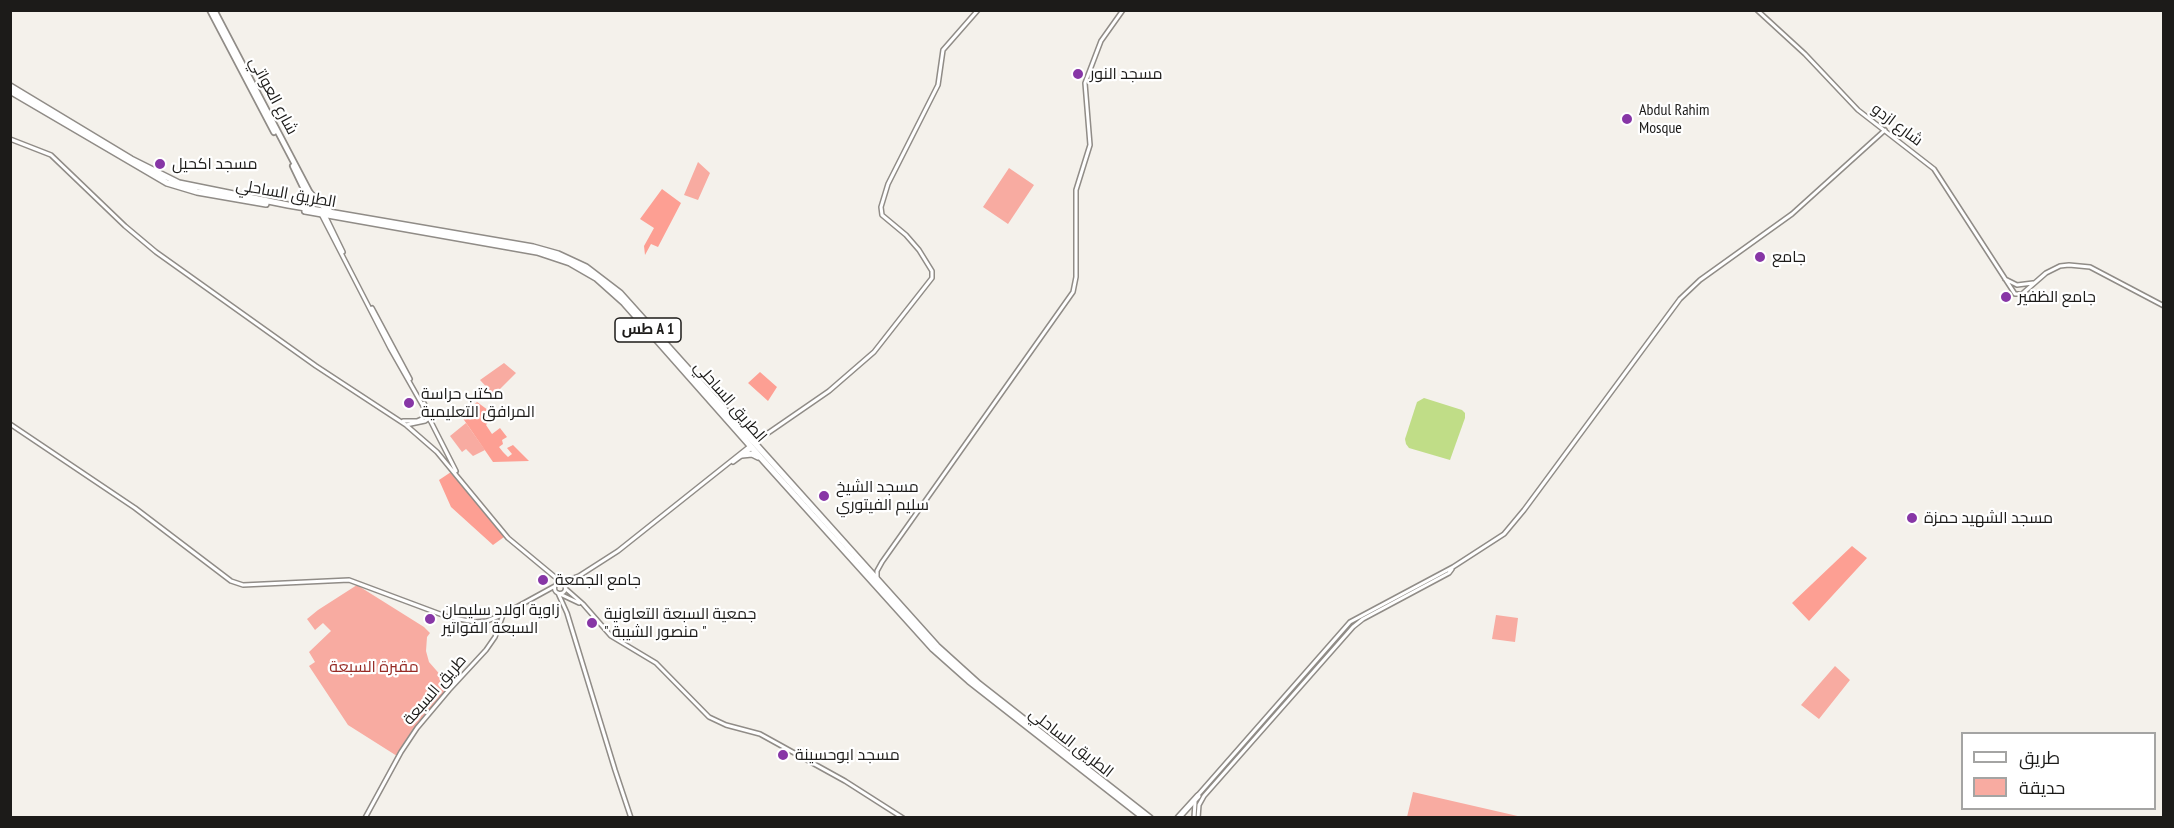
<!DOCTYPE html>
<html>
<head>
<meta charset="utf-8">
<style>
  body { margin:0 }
  #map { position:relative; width:2174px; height:828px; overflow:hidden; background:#f4f1eb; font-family:"PT Sans Narrow",Cairo,sans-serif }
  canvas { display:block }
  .frame { position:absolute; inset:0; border:12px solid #1c1b19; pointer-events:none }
  .legend { position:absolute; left:1961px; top:732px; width:195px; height:78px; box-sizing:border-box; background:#fff; border:2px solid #a4a4a3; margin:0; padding:8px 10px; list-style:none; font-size:18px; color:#1c1b19 }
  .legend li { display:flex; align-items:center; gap:12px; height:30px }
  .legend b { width:30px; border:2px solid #a4a4a3 }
</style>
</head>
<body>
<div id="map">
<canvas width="2174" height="828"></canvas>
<div class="frame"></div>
<ul class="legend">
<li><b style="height:8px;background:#fff"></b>طريق</li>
<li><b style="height:16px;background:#f8aba1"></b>حديقة</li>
</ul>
</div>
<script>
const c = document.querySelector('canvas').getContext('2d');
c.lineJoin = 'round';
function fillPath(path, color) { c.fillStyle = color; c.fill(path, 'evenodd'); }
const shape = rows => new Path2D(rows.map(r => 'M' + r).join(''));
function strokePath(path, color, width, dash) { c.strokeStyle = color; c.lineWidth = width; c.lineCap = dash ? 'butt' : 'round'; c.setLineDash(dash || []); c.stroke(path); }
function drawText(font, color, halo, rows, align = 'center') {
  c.font = font + ' "PT Sans Narrow",Cairo,sans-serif'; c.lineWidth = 4.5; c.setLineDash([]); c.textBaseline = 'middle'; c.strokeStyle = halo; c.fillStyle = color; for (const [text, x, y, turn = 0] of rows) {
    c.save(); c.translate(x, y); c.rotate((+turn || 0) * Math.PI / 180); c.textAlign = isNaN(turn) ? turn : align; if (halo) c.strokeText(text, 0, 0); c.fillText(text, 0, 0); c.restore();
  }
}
const green = shape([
  [698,162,710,173,698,200,684,195],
  [1009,168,1034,185,1008,224,983,207],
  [504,363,516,373,494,395,480,380],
  [466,423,485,450,473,456,466,449,462,452,450,436],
  [357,585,424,627,430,633,427,637,426,651,429,662,450,686,421,720,397,756,348,725,309,666,315,662,309,652,331,631,323,623,315,630,307,619,318,610],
  [1496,615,1518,618,1515,642,1492,639],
  [1835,666,1850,680,1819,719,1801,705],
  [1413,792,1522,817,1407,817]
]);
const forest = shape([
  [662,189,681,203,658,247,651,244,645,255,644,246,654,228,640,219],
  [760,372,777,387,768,401,748,383],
  [477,402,492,413,489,416,491,419,486,425,492,434,500,428,507,437,502,440,503,444,499,447,503,452,508,457,512,454,507,448,513,445,529,461,493,462,462,417],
  [451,472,504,537,493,545,451,507,439,480],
  [1852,546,1867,558,1809,621,1792,603]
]);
const water = shape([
  [1424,398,1462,410,1465,413,1465,418,1450,460,1409,448,1406,444,1405,439,1417,402]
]);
const tertiary = shape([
  [1757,10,1805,54,1858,110,1934,169,2015,294,2022,294,2046,273,2060,266,2069,265,2090,267,2164,306],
  [10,139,51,155,125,226,156,252,316,366,406,425,437,452,508,538,561,582],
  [321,214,390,348,427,413,426,417,417,421,403,421],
  [325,215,343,252],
  [2005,279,2017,285,2033,283],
  [372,308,410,379],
  [424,403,429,414,429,418],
  [429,418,456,471],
  [10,424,135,508,231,581,243,585,349,580,448,617,475,622,487,621,504,614,555,586],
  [406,425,425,421,429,418],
  [755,442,829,391,874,352,932,278,932,271,919,250,906,235,882,215,881,207,888,184,938,85,943,50,978,10],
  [733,462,752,448],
  [877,578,877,571,882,562,1073,292,1076,277,1076,190,1090,145,1085,83,1101,41,1123,10],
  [562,582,579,576,618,551,750,446],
  '554.5 588a5.5 5.5 0 1 1 11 0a5.5 5.5 0 1 1-11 0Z',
  [566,589,583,604,611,636,656,663,709,717,726,725,760,734,845,781,903,818],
  [558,593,567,613,615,770,631,818],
  [560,594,579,603],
  [1198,795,1350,622,1453,567,1504,534,1524,510,1680,299,1700,280,1792,214,1885,130],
  [365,818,401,752,417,728,449,690,486,650,495,637,503,615],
  [1194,818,1195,802],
  [1198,818,1199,805,1204,796,1353,627,1363,619,1449,573,1452,569]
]);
const primary = shape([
  [210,10,274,132],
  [214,10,310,193,313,202,311,211],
  [293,166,305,191,305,211]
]);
const trunk = shape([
  [10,86,131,159,179,183,288,205,533,247,558,254,586,267,620,293,937,646,979,684,1150,818],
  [10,91,167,183,197,192,266,204],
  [310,193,320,204,329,210],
  [291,204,301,201,305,191],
  [305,211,537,252,570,263,596,278,624,303,761,458,933,649,969,681,1144,818],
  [742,455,752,454,758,457],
  [1178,818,1198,796]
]);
const markers = [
  [1078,74,6,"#8736a6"],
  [1627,119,6,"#8736a6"],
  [160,164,6,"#8736a6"],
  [1760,257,6,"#8736a6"],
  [2006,297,6,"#8736a6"],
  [409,403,6,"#8736a6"],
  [824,496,6,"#8736a6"],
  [1912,518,6,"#8736a6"],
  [543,580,6,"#8736a6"],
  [430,619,6,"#8736a6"],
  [592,623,6,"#8736a6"],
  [783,755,6,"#8736a6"]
];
const shields = [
  [648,330,66]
];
const shieldNames = [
  ["طس A 1",648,330]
];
const poiNames = [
  ["مسجد النور",1090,74],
  ["Abdul Rahim",1639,110],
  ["Mosque",1639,128],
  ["مسجد اكحيل",172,164],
  ["جامع",1772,257],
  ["جامع الظفير",2018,297],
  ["مكتب حراسة",421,394],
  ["المرافق التعليمية",421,412],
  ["مسجد الشيخ",836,487],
  ["سليم الفيتوري",836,505],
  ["مسجد الشهيد حمزة",1924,518],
  ["جامع الجمعة",555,580],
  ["زاوية اولاد سليمان",442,610],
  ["السبعة الفواتير",442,628],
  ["جمعية السبعة التعاونية",604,614],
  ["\" منصور الشيبة \"",604,632],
  ["مسجد ابوحسينة",795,755]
];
const streetNames = [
  ["شارع العواتي",273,96,62],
  ["شارع ازدو",1897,125,37],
  ["الطريق الساحلي",286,194,10],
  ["الطريق الساحلي",730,402,49],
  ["طريق السبعة",435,690,-49],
  ["الطريق الساحلي",1071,743,38]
];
const parkNames = [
  ["مقبرة السبعة",374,667]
];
fillPath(green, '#f8aba1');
fillPath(forest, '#fd9f93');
fillPath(water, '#c0dd87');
strokePath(tertiary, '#908c87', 6);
strokePath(primary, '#908c87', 8);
strokePath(trunk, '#908c87', 8);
strokePath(tertiary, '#fff', 3);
strokePath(primary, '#fff', 4.5);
strokePath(trunk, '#fff', 5);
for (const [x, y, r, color] of markers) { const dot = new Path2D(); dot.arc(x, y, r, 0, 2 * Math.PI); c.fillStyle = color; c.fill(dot); strokePath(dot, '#fff', 2); }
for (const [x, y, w] of shields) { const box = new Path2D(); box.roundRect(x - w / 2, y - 12, w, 24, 4.5); c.fillStyle = '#fff'; c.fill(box); strokePath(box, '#1c1b19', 1.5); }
drawText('bold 15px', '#1c1b19', null, shieldNames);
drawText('16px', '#1c1b19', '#fff', poiNames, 'left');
drawText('16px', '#1c1b19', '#fff', streetNames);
drawText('16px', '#962a24', '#fff', parkNames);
</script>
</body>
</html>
